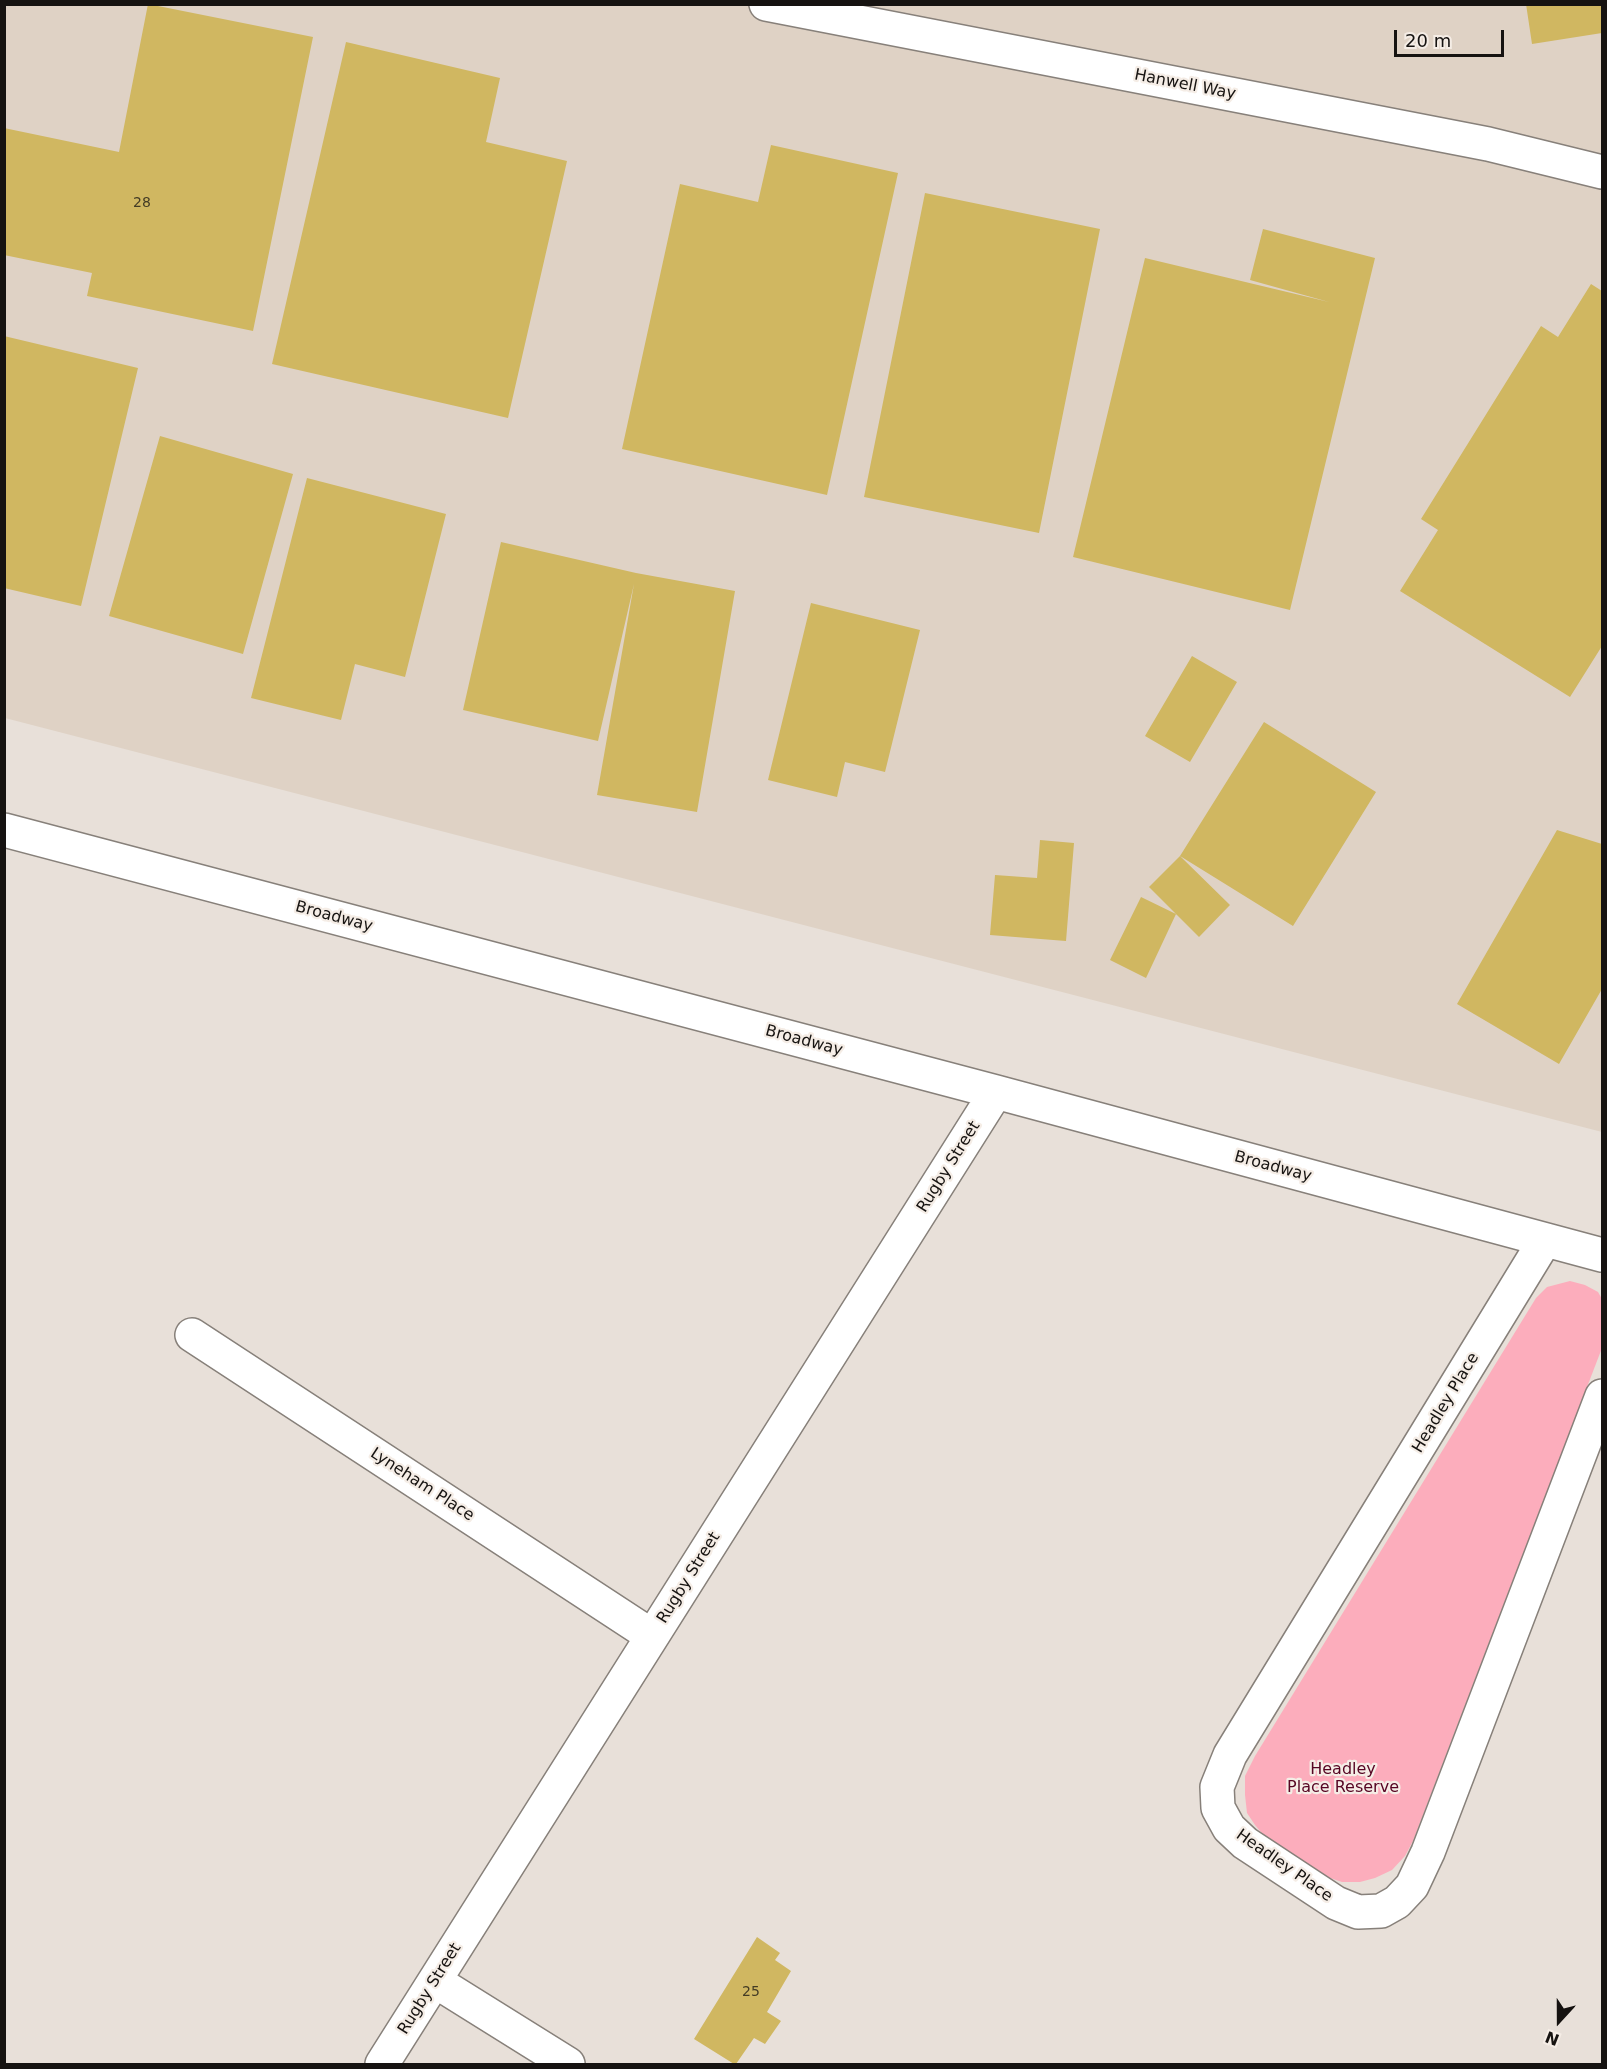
<!DOCTYPE html>
<html>
<head>
<meta charset="utf-8">
<style>
  body { margin:0 }
  #map { position:relative; width:1607px; height:2069px; overflow:hidden; background:#e8e0d9; font-family:"DejaVu Sans",sans-serif }
  canvas { display:block }
  .frame { position:absolute; inset:0; border:6px solid #161311; pointer-events:none }
  .north { position:absolute; left:1529px; top:1991px; width:60px; height:60px; -webkit-text-stroke:4px #f5ede6; paint-order:stroke; rotate:201deg; font-size:16px; font-weight:700; line-height:24px; text-align:center; color:#161311 }
  .north::after { content:''; display:block; margin:auto; width:21px; height:27px; background:#161311; clip-path:polygon(50% 0,100% 100%,50% 72%,0 100%) }
  .scale { position:absolute; left:1394px; top:30px; width:110px; height:27px; box-sizing:border-box; border:3px solid #161311; border-top:0; padding-left:8px; font-size:18px; line-height:21px; white-space:nowrap; color:#161311; -webkit-text-stroke:4px #f5ede6; paint-order:stroke }
</style>
</head>
<body>
<div id="map">
<canvas width="1607" height="2069"></canvas>
<div class="frame"></div>
<div class="north">N</div>
<div class="scale">20 m</div>
</div>
<script>
const c = document.querySelector('canvas').getContext('2d');
c.lineJoin = 'round';
function fillPath(path, color) { c.fillStyle = color; c.fill(path, 'evenodd'); }
const shape = rows => new Path2D(rows.map(r => 'M' + r).join(''));
function strokePath(path, color, width, dash) { c.strokeStyle = color; c.lineWidth = width; c.lineCap = dash ? 'butt' : 'round'; c.setLineDash(dash || []); c.stroke(path); }
function drawText(font, color, halo, rows, align = 'center') {
  c.font = font + ' "DejaVu Sans",sans-serif'; c.lineWidth = 4.5; c.setLineDash([]); c.textBaseline = 'middle'; c.strokeStyle = halo; c.fillStyle = color; for (const [text, x, y, turn = 0] of rows) {
    c.save(); c.translate(x, y); c.rotate((+turn || 0) * Math.PI / 180); c.textAlign = isNaN(turn) ? turn : align; if (halo) c.strokeText(text, 0, 0); c.fillText(text, 0, 0); c.restore();
  }
}
const built = shape([
  [4,5,1602,5,1602,1132,5,718]
]);
const green = shape([
  [1570,1281,1585,1285,1598,1292,1602,1299,1602,1348,1413,1841,1405,1856,1392,1870,1375,1878,1360,1882,1342,1882,1324,1876,1265,1837,1255,1825,1247,1813,1245,1795,1245,1776,1255,1756,1536,1298,1547,1287]
]);
const building = shape([
  [148,4,313,37,253,331,87,296,92,273,4,255,4,128,119,152],
  [1526,4,1602,4,1602,33,1532,44],
  [346,42,500,78,486,142,567,161,508,418,272,364],
  [771,145,898,173,827,495,622,449,680,184,758,202],
  [925,193,1100,229,1039,533,864,497],
  [1263,229,1375,258,1290,610,1073,557,1145,258,1329,302,1250,280],
  [1591,284,1602,291,1602,646,1570,697,1400,591,1438,530,1421,519,1541,326,1558,337],
  [4,336,138,368,81,606,4,588],
  [160,436,293,474,243,654,109,616],
  [307,478,446,514,405,677,355,664,341,720,251,698],
  [501,542,636,573,735,591,697,812,597,795,634,584,598,741,463,710],
  [811,603,920,630,885,772,845,762,837,797,768,780],
  [1192,656,1237,682,1190,762,1145,736],
  [1264,722,1376,792,1293,926,1180,856],
  [1557,830,1602,844,1602,989,1559,1064,1457,1004],
  [1040,840,1074,843,1066,941,990,935,995,875,1037,878],
  [1180,856,1230,905,1199,937,1149,887],
  [1141,897,1176,914,1146,978,1110,960],
  [757,1937,780,1953,775,1960,791,1971,767,2012,781,2021,765,2044,754,2038,736,2064,734,2064,694,2039]
]);
const minor = shape([
  [766,4,1488,144,1602,172],
  [4,830,996,1092,1602,1255],
  [1545,1240,1230,1755,1217,1787,1218,1808,1229,1828,1245,1843,1336,1903,1358,1912,1381,1911,1397,1902,1412,1886,1428,1852,1602,1396],
  [192,1335,652,1636],
  [435,1981,568,2064],
  [382,2064,996,1092]
]);
const numberNames = [
  ["28",142,203],
  ["25",751,1992]
];
const streetNames = [
  ["Hanwell Way",1185,85,11],
  ["Broadway",334,917,15],
  ["Broadway",804,1041,15],
  ["Rugby Street",949,1167,-58],
  ["Broadway",1273,1167,15],
  ["Headley Place",1446,1403,-59],
  ["Lyneham Place",422,1485,33],
  ["Rugby Street",689,1578,-58],
  ["Headley Place",1284,1866,35],
  ["Rugby Street",430,1989,-58]
];
const parkNames = [
  ["Headley",1343,1770],
  ["Place Reserve",1343,1788]
];
fillPath(built, '#dfd2c5');
fillPath(green, '#fcadbc');
fillPath(building, '#d0b761');
strokePath(minor, '#87807a', 36);
strokePath(minor, '#fff', 33);
drawText('14px', '#443c25', null, numberNames);
drawText('16px', '#161311', '#f5ede6', streetNames);
drawText('16px', '#560523', '#f5ede6', parkNames);
</script>
</body>
</html>
